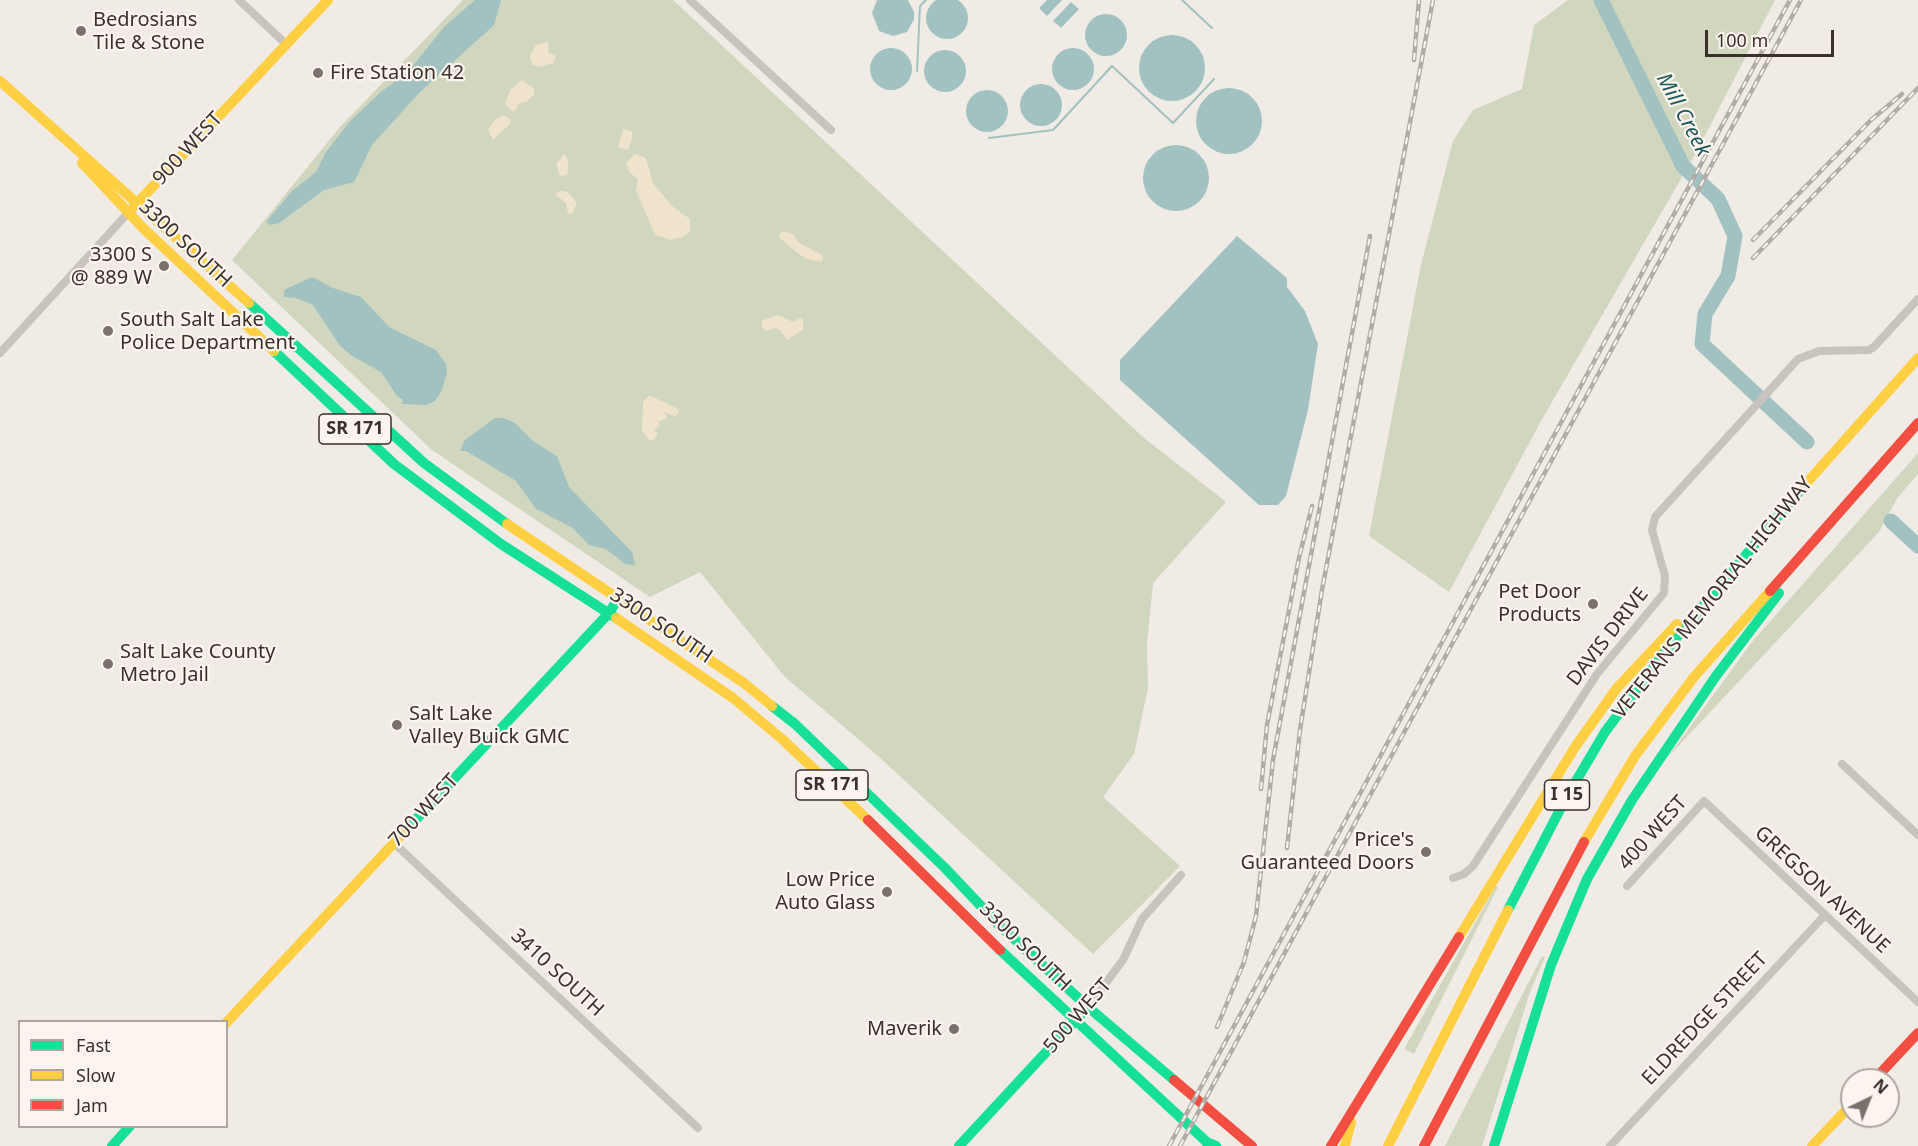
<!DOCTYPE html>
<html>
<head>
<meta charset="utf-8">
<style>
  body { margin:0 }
  #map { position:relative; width:1918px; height:1146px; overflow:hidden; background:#f0ebe5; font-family:"Noto Sans",sans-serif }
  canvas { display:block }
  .legend { position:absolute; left:18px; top:1020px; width:210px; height:108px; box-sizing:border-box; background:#fbf5ee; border:2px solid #aea6a0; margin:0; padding:8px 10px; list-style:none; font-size:18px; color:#3b302b }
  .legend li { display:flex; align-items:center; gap:12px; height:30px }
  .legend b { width:30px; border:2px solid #aea6a0 }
  .north { position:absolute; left:1840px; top:1068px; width:60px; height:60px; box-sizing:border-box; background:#fbf5ee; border:2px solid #aea6a0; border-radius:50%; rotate:43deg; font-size:16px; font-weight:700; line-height:24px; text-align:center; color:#3b302b }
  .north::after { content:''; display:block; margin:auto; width:21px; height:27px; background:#7a716c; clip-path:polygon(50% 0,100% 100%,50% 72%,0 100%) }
  .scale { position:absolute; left:1705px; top:30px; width:129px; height:27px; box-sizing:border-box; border:3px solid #3b302b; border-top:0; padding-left:8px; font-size:18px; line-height:21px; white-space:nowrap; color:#3b302b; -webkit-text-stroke:4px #fbf5ee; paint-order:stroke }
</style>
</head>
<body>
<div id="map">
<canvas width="1918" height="1146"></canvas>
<ul class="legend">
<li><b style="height:8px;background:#16e098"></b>Fast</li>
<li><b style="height:8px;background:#ffcf43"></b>Slow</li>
<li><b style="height:8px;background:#f24e42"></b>Jam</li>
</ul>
<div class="north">N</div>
<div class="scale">100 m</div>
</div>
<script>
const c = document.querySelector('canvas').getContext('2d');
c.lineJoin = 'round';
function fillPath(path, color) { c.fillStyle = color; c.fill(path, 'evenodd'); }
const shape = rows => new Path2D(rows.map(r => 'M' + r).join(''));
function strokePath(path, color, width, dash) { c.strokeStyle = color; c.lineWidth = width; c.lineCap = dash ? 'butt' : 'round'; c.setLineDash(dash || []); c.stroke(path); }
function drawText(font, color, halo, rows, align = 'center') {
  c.font = font + ' "Noto Sans",sans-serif'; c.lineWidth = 4.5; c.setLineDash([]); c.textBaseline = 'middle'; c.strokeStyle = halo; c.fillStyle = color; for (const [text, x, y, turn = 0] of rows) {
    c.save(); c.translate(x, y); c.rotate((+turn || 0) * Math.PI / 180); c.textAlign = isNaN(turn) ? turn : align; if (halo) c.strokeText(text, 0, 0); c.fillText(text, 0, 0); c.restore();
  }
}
const green = shape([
  [463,0,673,0,1144,438,1226,502,1153,583,1147,644,1148,688,1134,754,1103,797,1180,866,1093,954,878,756,785,677,700,572,650,597,432,450,232,260,340,127],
  [1568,0,1775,0,1697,151,1541,421,1449,592,1369,536,1421,265,1453,141,1473,110,1522,89,1534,25],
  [1918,453,1918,474,1898,497,1879,532,1668,757,1752,642],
  [1496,886,1498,887,1414,1054,1404,1049],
  [1542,956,1545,957,1530,992,1482,1146,1445,1146]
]);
const sand = shape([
  [546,42,549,43,548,52,556,56,554,63,540,67,532,65,530,56,536,45],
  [522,80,534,88,534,94,526,102,518,104,517,109,513,112,505,105,507,98,511,89],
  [504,115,511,120,511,123,493,140,488,129,495,119],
  [623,129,631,131,633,136,628,150,618,147],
  [564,154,568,160,568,171,567,175,560,176,556,164],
  [635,154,646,158,653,183,673,207,690,219,690,231,683,237,670,240,656,235,653,230,636,191,638,179,630,173,626,163],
  [561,191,568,192,577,203,572,214,568,213,566,203,556,195,557,192],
  [781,231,793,234,799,243,822,255,823,259,821,262,807,259,800,255,779,237],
  [778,315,793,322,800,318,803,319,803,330,787,340,779,329,775,328,768,331,763,329,761,321],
  [649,395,678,409,679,413,675,416,664,412,667,418,658,422,660,426,654,430,658,434,654,440,649,440,642,431,643,402]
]);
const water = shape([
  '926 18a21 21 0 1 1 42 0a21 21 0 1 1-42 0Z',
  [475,0,501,0,494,25,420,92,372,145,354,182,324,190,279,223,271,225,266,222,292,191,316,172,326,152,351,120,382,91,407,73,444,27],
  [877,0,908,0,914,12,914,19,907,32,893,36,879,31,872,13],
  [1047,0,1062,0,1047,16,1039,8],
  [1071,2,1079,9,1061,28,1053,21],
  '1085 35a21 21 0 1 1 42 0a21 21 0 1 1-42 0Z',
  '1139 68a33 33 0 1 1 66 0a33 33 0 1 1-66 0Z',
  '1052 69a21 21 0 1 1 42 0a21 21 0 1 1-42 0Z',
  '870 69a21 21 0 1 1 42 0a21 21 0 1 1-42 0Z',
  '924 71a21 21 0 1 1 42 0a21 21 0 1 1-42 0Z',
  '1020 105a21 21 0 1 1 42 0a21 21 0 1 1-42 0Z',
  '1196 121a33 33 0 1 1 66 0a33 33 0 1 1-66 0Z',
  '966 111a21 21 0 1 1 42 0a21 21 0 1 1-42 0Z',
  '1143 178a33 33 0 1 1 66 0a33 33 0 1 1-66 0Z',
  [1237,236,1287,278,1287,287,1305,311,1318,344,1308,410,1286,496,1278,505,1259,505,1120,380,1120,360],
  [312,277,333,288,361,297,389,327,436,350,446,364,447,372,442,390,435,401,426,405,402,404,403,400,397,396,381,372,352,356,340,346,313,305,296,298,284,297,284,290],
  [495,418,504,418,515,423,533,441,557,456,569,487,632,552,635,565,625,564,606,549,589,545,573,528,536,509,516,481,466,451,460,451,465,440]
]);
const stream = shape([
  [1182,0,1212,28],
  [917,71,920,6,926,0],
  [989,138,1053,130,1112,66,1173,123,1214,79]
]);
const river = shape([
  [1601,0,1683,166,1718,199,1735,236,1728,276,1705,314,1702,344,1807,442],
  [1891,521,1918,546]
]);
const street = shape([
  [239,0,286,44],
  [690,0,831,130],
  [0,353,128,213],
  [1842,764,1918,835],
  [394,843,698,1128],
  [1453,878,1464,874,1473,866,1597,674,1664,593,1665,576,1652,530,1655,517,1798,359,1819,351,1869,350,1874,347,1918,299],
  [1627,886,1704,801,1918,1002],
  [1088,1007,1123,960,1142,919,1181,875],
  [1610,1146,1825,915]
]);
const fast = shape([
  [249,303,424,463,507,524],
  [274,351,394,464,501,544,616,618],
  [772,706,795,724,945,868,998,924,1088,1007,1174,1080],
  [407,829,609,613,619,597],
  [1508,910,1566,798,1605,732,1667,649,1803,487],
  [1000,950,1211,1146],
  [1206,1142,1216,1146],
  [112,1146,130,1126],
  [959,1146,1088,1007],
  [1494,1146,1551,965,1587,879,1632,800,1716,676,1779,593]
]);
const slow = shape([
  [0,81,249,303],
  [82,163,144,229,274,351],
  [128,213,328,0],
  [1803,487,1918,358],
  [507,524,744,683,772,706],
  [616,618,733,698,782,739,868,820],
  [1584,842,1635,756,1694,677,1770,591],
  [1459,937,1575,747,1617,688,1677,624],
  [226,1023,407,829],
  [1345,1146,1351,1122],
  [1388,1146,1508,910],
  [1812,1146,1852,1104]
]);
const jam = shape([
  [1770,591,1918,423],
  [868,820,1000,950],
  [1174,1080,1252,1146],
  [1874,1080,1918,1033],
  [1331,1146,1459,937],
  [1424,1146,1584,842]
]);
const rail = shape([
  [1414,60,1419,0],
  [1753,240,1871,120,1902,94],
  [1753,258,1918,88],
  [1261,789,1267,725,1299,558,1312,506],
  [1287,848,1300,730,1322,590,1433,0],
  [1217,1027,1244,962,1256,916,1273,760,1370,236],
  [1169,1146,1790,0],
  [1180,1146,1801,0]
]);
const markers = [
  [81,31,6,"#7a716c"],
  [318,73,6,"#7a716c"],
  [164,266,6,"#7a716c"],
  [108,331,6,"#7a716c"],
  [1593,604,6,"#7a716c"],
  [108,664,6,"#7a716c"],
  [397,725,6,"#7a716c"],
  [1426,852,6,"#7a716c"],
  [887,892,6,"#7a716c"],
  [954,1029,6,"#7a716c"]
];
const shields = [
  [355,429,72],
  [832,785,72],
  [1567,795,45]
];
const shieldNames = [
  ["SR 171",355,429],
  ["SR 171",832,785],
  ["I 15",1567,795]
];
const poiNames = [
  ["Bedrosians",93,20],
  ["Tile & Stone",93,43],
  ["Fire Station 42",330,73],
  ["3300 S",152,255,"right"],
  ["@ 889 W",152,278,"right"],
  ["South Salt Lake",120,320],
  ["Police Department",120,343],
  ["Pet Door",1581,592,"right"],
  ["Products",1581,615,"right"],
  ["Salt Lake County",120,652],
  ["Metro Jail",120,675],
  ["Salt Lake",409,714],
  ["Valley Buick GMC",409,737],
  ["Price's",1414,840,"right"],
  ["Guaranteed Doors",1414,863,"right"],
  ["Low Price",875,880,"right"],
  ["Auto Glass",875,903,"right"],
  ["Maverik",942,1029,"right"]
];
const streetNames = [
  ["900 WEST",188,149,-47],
  ["3300 SOUTH",185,244,43],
  ["VETERANS MEMORIAL HIGHWAY",1713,598,-51],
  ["3300 SOUTH",661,626,34],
  ["DAVIS DRIVE",1608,637,-52],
  ["700 WEST",424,811,-47],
  ["400 WEST",1653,833,-48],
  ["GREGSON AVENUE",1822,890,43],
  ["3300 SOUTH",1025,947,44],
  ["3410 SOUTH",557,973,43],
  ["500 WEST",1078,1016,-49],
  ["ELDREDGE STREET",1705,1019,-47]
];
const waterNames = [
  ["Mill Creek",1683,115,62]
];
fillPath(green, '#d1d6bf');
fillPath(sand, '#efe3cc');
fillPath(water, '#a1c2c1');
strokePath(stream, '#a1c2c1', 2);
strokePath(river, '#a1c2c1', 15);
strokePath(street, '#c9c3be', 8);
strokePath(fast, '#16e098', 10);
strokePath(slow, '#ffcf43', 10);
strokePath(jam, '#f24e42', 10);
strokePath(rail, '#b1aca8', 4.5);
strokePath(rail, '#fbf5ee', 2, [7]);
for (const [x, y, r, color] of markers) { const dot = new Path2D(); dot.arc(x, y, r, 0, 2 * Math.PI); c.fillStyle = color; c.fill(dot); strokePath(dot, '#fbf5ee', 2); }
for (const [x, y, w] of shields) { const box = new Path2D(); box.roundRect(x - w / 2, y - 15, w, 30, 4.5); c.fillStyle = '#fbf5ee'; c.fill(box); strokePath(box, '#3b302b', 1.5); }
drawText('bold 18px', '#3b302b', null, shieldNames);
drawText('20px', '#3b302b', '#fbf5ee', poiNames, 'left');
drawText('20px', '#3b302b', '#fbf5ee', streetNames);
drawText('italic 21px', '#1f5a5e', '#fbf5ee', waterNames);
</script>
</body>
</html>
